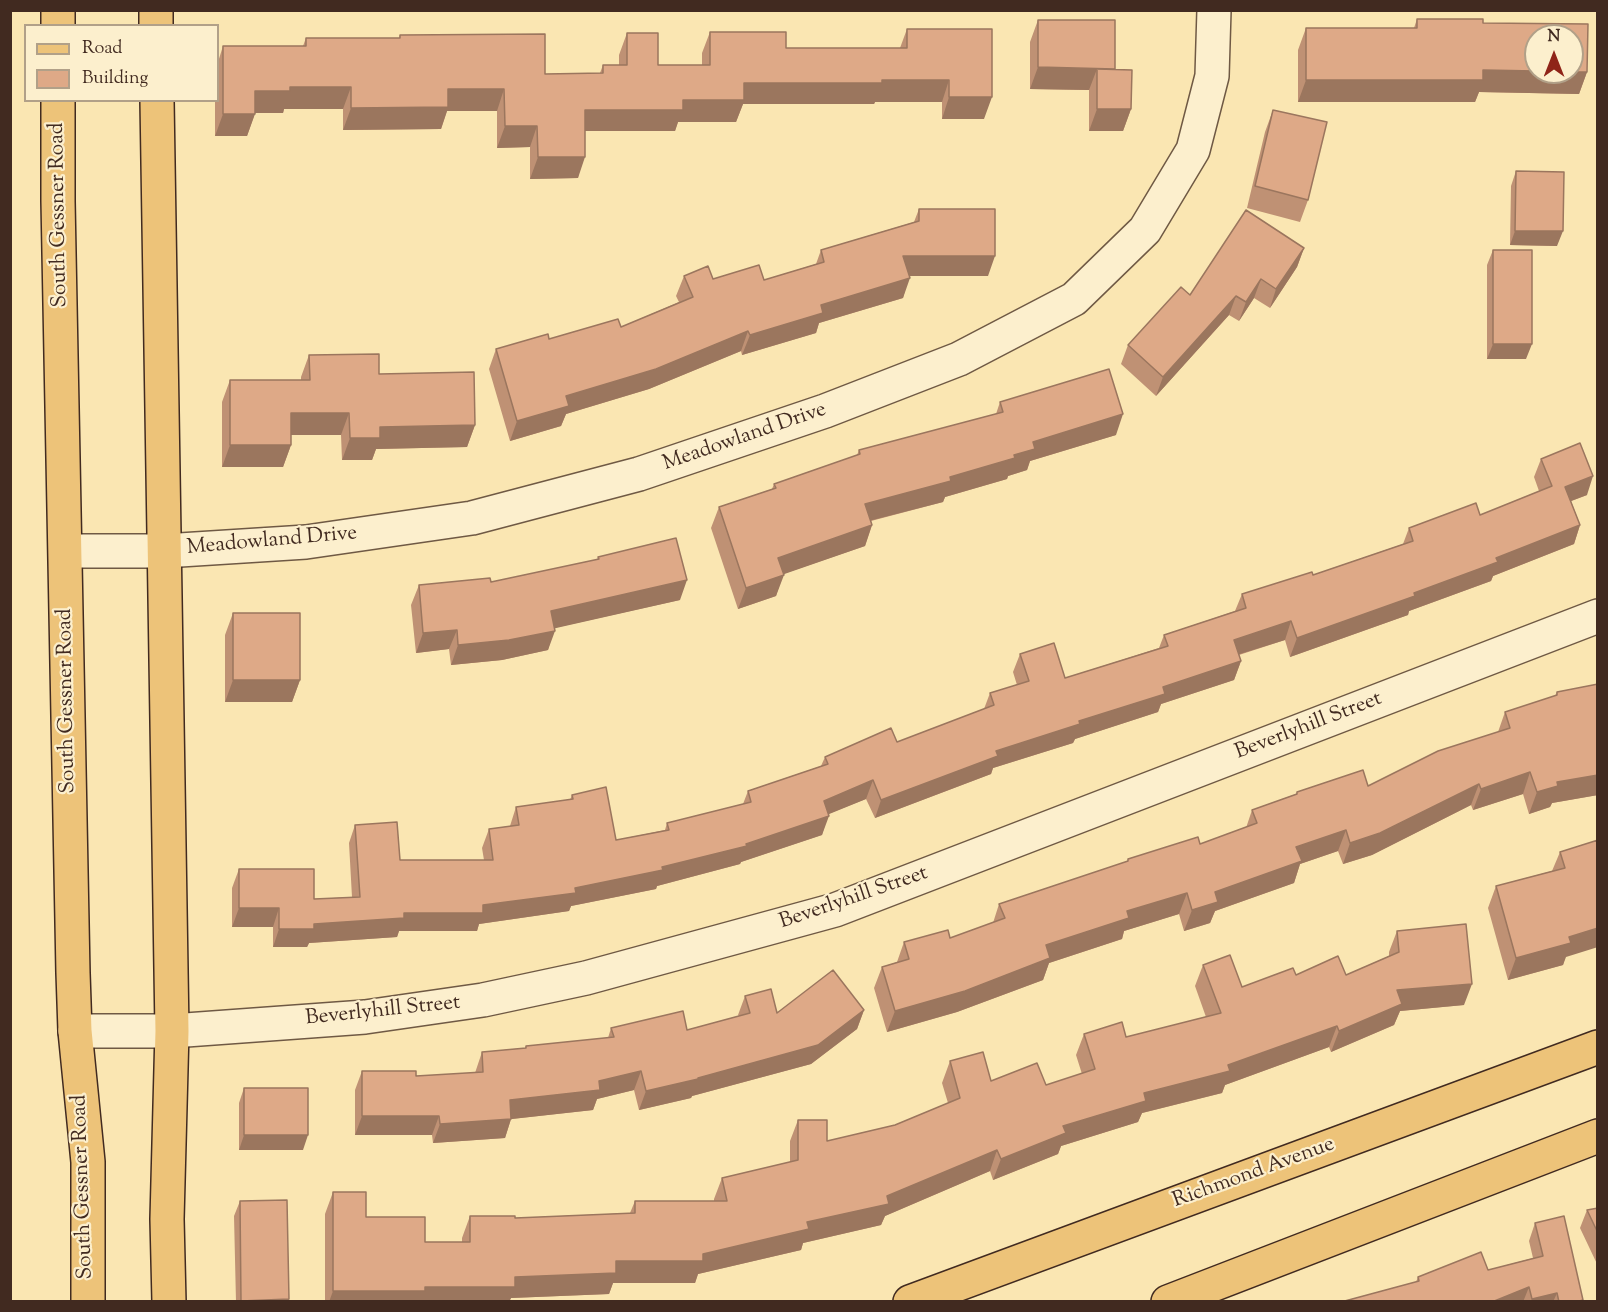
<!DOCTYPE html>
<html>
<head>
<meta charset="utf-8">
<style>
  body { margin:0 }
  #map { position:relative; width:1608px; height:1312px; overflow:hidden; background:#fae6b2; font-family:"Sorts Mill Goudy",serif }
  canvas { display:block }
  .frame { position:absolute; inset:0; border:12px solid #412a20; pointer-events:none }
  .legend { position:absolute; left:24px; top:24px; width:195px; height:78px; box-sizing:border-box; background:#fcefcd; border:2px solid #b1a088; margin:0; padding:8px 10px; list-style:none; font-size:18px; color:#412a20 }
  .legend li { display:flex; align-items:center; gap:12px; height:30px }
  .legend b { width:30px; border:2px solid #b1a088 }
  .north { position:absolute; left:1524px; top:24px; width:60px; height:60px; box-sizing:border-box; background:#fcefcd; border:2px solid #b1a088; border-radius:50%; rotate:0deg; font-size:16px; font-weight:700; line-height:24px; text-align:center; color:#412a20 }
  .north::after { content:''; display:block; margin:auto; width:21px; height:27px; background:#8f2418; clip-path:polygon(50% 0,100% 100%,50% 72%,0 100%) }
</style>
</head>
<body>
<div id="map">
<canvas width="1608" height="1312"></canvas>
<div class="frame"></div>
<ul class="legend">
<li><b style="height:8px;background:#edc379"></b>Road</li>
<li><b style="height:16px;background:#dea987"></b>Building</li>
</ul>
<div class="north">N</div>
</div>
<script>
const c = document.querySelector('canvas').getContext('2d');
c.lineJoin = 'round';
const shape = rows => new Path2D(rows.map(r => 'M' + r).join(''));
function strokePath(path, color, width, dash) { c.strokeStyle = color; c.lineWidth = width; c.lineCap = dash ? 'butt' : 'round'; c.setLineDash(dash || []); c.stroke(path); }
function fillPath(path, color) { c.fillStyle = color; c.fill(path, 'evenodd'); }
function drawText(font, color, halo, rows, align = 'center') {
  c.font = font + ' "Sorts Mill Goudy",serif'; c.lineWidth = 4.5; c.setLineDash([]); c.textBaseline = 'middle'; c.strokeStyle = halo; c.fillStyle = color; for (const [text, x, y, turn = 0] of rows) {
    c.save(); c.translate(x, y); c.rotate((+turn || 0) * Math.PI / 180); c.textAlign = isNaN(turn) ? turn : align; if (halo) c.strokeText(text, 0, 0); c.fillText(text, 0, 0); c.restore();
  }
}
const minor = shape([
  [66,551,164,551,306,542,472,518,639,474,825,411,959,359,1074,299,1145,230,1193,150,1212,76,1214,10],
  [75,1031,172,1031,365,1017,483,1000,586,978,835,910,1598,616]
]);
const major = shape([
  [58,10,58,26],
  [156,10,156,26],
  [58,100,58,201,73,973,75,1031,88,1162,88,1302],
  [157,100,172,1031,167,1219,169,1302],
  [910,1302,1598,1047],
  [1168,1302,1598,1136]
]);
const wall = shape([
  [1417,19,1483,23,1587,72,1579,94,1479,92,1475,102,1298,102,1298,50,1306,28,1414,28],
  [1038,20,1115,69,1131,109,1123,131,1089,131,1089,90,1030,89,1030,42],
  [907,29,984,119,942,119,942,102,875,102,874,104,743,104,736,122,678,122,675,131,585,131,578,178,530,179,530,147,497,148,497,111,447,111,441,129,343,130,343,109,284,109,283,113,255,113,247,136,215,136,215,100,218,100,218,62,223,46,303,46,306,38,399,38,400,35,545,74,600,73,603,65,619,65,619,55,627,33,658,65,702,65,702,53,710,32,786,48,900,48],
  [1273,110,1308,200,1300,222,1247,208,1265,132],
  [1516,171,1557,246,1510,245,1511,186],
  [919,209,988,276,909,276,903,298,819,323,816,333,742,355,741,351,649,389,566,414,561,426,510,441,489,369,496,349,549,339,621,327,679,302,676,296,684,276,713,279,764,280,816,264,821,250,914,222],
  [1304,248,1297,267,1270,308,1254,298,1239,321,1229,315,1156,396,1121,364,1128,345,1190,295],
  [1493,250,1526,359,1487,359,1487,265],
  [309,355,379,374,475,425,467,447,376,449,372,460,342,460,341,435,291,435,291,445,283,467,222,467,222,402,230,380,301,380,301,377],
  [1000,402,1116,435,1030,461,1027,470,1008,476,1007,479,945,497,943,502,871,521,872,525,865,546,783,574,776,596,738,609,711,528,719,507,772,489,774,484,857,455,859,450,996,414],
  [1541,459,1587,495,1571,501,1580,525,1574,544,1493,576,1491,581,1409,611,1408,615,1290,657,1285,640,1239,655,1241,661,1234,680,1161,704,1158,712,1075,739,1073,743,993,768,991,774,875,818,866,799,828,814,822,835,741,862,740,864,657,886,656,889,571,906,569,911,479,924,477,931,399,931,397,937,309,943,307,947,273,947,273,927,232,927,232,888,239,869,314,899,352,897,349,843,355,825,400,860,484,860,482,848,489,829,510,826,516,807,570,800,572,795,616,840,665,830,667,823,743,804,748,791,821,766,825,757,897,742,984,709,990,693,1017,685,1013,672,1020,654,1065,678,1159,648,1164,635,1235,611,1242,594,1313,575,1403,544,1409,528,1480,515,1539,491,1534,477],
  [598,557,680,600,554,628,548,650,502,660,451,665,449,649,416,653,411,605,419,585,491,582,597,560],
  [233,613,300,680,292,702,225,702,225,635],
  [1598,684,1598,795,1552,803,1550,807,1529,814,1523,794,1473,810,1471,805,1372,855,1343,864,1338,851,1300,864,1294,883,1215,911,1210,923,1184,931,1179,914,1124,931,1122,939,1049,963,1043,980,957,1012,887,1032,874,988,882,967,897,962,904,942,950,938,993,923,999,904,1127,862,1128,859,1200,844,1246,828,1252,810,1296,794,1297,792,1368,786,1498,732,1505,712,1555,696,1557,692],
  [1598,840,1563,965,1508,980,1488,908,1496,886,1552,871,1560,852],
  [1397,931,1464,1005,1400,1011,1394,1025,1331,1052,1329,1047,1225,1085,1222,1093,1142,1113,1138,1122,1061,1146,1058,1154,993,1180,990,1171,885,1216,881,1225,803,1243,801,1250,698,1274,695,1283,613,1283,609,1294,511,1298,509,1302,325,1302,325,1214,333,1192,366,1217,425,1242,462,1242,462,1238,470,1216,515,1218,630,1213,635,1201,714,1201,714,1199,722,1178,790,1162,790,1141,798,1120,827,1141,895,1125,948,1103,942,1083,950,1061,991,1081,1046,1085,1082,1074,1076,1055,1084,1034,1126,1037,1206,1017,1195,986,1203,965,1242,987,1296,975,1346,975,1389,956,1389,952],
  [745,996,777,1013,864,1010,857,1029,811,1064,692,1096,691,1098,639,1110,634,1090,597,1099,593,1110,511,1119,505,1138,433,1143,432,1135,355,1135,355,1090,362,1071,416,1076,475,1073,482,1052,525,1048,526,1046,608,1038,611,1028,687,1030,739,1016,738,1015],
  [244,1088,303,1150,239,1150,239,1103],
  [240,1201,289,1299,288,1302,236,1302,234,1216],
  [1598,1208,1598,1266,1580,1228,1587,1210],
  [1535,1223,1583,1300,1583,1302,1341,1302,1416,1282,1418,1277,1488,1270,1533,1258,1529,1241]
]);
const shadedWall = shape([
  [1038,67,1115,69,1097,69,1089,90,1030,89],
  [1483,70,1536,71,1536,72,1587,72,1579,94,1479,92,1475,102,1298,102,1306,80],
  [882,80,949,80,942,102,875,102,874,104,743,104,736,122,678,122,675,131,577,131,585,110,683,100,744,83],
  [290,87,351,87,343,109,284,109,283,113,247,113,255,91],
  [448,89,504,89,497,111,447,111,441,129,343,130,351,108],
  [949,97,992,97,984,119,942,119],
  [1097,109,1131,109,1123,131,1089,131],
  [223,114,255,114,247,136,215,136],
  [505,126,537,126,530,147,497,148],
  [538,157,585,157,578,178,530,179],
  [1515,231,1563,231,1557,246,1510,245],
  [1304,248,1297,267,1270,308,1276,289],
  [903,256,995,256,988,276,896,276],
  [910,278,903,298,819,323,816,333,742,355,750,335,821,305],
  [1261,279,1254,298,1239,321,1246,302],
  [1236,296,1229,315,1156,396,1163,377],
  [748,331,741,351,649,389,566,414,561,426,510,441,517,421,566,396],
  [1493,344,1532,344,1526,359,1487,359],
  [291,413,349,413,341,435,283,435],
  [1123,414,1116,435,1030,461,1027,470,1008,476,1007,479,945,497,943,502,857,524,865,504,1014,455,1033,442],
  [475,425,467,447,376,449,372,460,342,460,350,438,380,427],
  [230,445,291,445,283,467,222,467],
  [1593,476,1587,495,1558,506,1565,487],
  [872,525,865,546,770,579,778,558],
  [1580,525,1574,544,1493,576,1491,581,1409,611,1408,615,1290,657,1297,638,1414,593,1496,558],
  [784,575,776,596,738,609,746,588],
  [687,580,680,600,543,631,551,611],
  [1291,621,1285,640,1227,658,1234,640],
  [457,630,449,649,416,653,423,633],
  [555,631,548,650,502,660,451,665,458,645],
  [1241,661,1234,680,1161,704,1158,712,1075,739,1073,743,993,768,991,774,875,818,881,800,996,751,1079,721,1163,687],
  [233,680,300,680,292,702,225,702],
  [1530,772,1523,794,1473,810,1481,789],
  [1598,775,1598,795,1552,803,1550,807,1529,814,1537,792,1557,782],
  [873,780,866,799,817,819,824,801],
  [1479,784,1471,805,1372,855,1343,864,1350,843],
  [829,816,822,835,741,862,740,864,657,886,656,889,571,906,569,911,479,924,477,931,399,931,397,937,309,943,307,947,273,947,279,929,404,913,483,905,575,888,662,867,746,844],
  [1346,830,1338,851,1300,864,1294,883,1215,911,1210,923,1184,931,1192,910,1215,892,1296,847],
  [1187,893,1179,914,1124,931,1122,939,1049,963,1043,980,957,1012,887,1032,895,1011,1046,945,1127,911],
  [239,908,279,908,273,927,232,927],
  [1598,928,1598,947,1566,957,1563,965,1508,980,1516,958,1569,937],
  [1472,984,1464,1005,1400,1011,1394,1025,1331,1052,1339,1031,1397,990],
  [864,1010,857,1029,811,1064,692,1096,691,1098,639,1110,646,1091,698,1078],
  [1337,1026,1329,1047,1225,1085,1222,1093,1142,1113,1138,1122,1061,1146,1058,1154,993,1180,1001,1159,1063,1126,1144,1093,1228,1065],
  [641,1071,634,1090,597,1099,593,1110,503,1120,510,1100],
  [362,1116,439,1116,432,1135,355,1135],
  [511,1119,505,1138,433,1143,440,1124],
  [244,1135,308,1135,303,1150,239,1150],
  [997,1150,990,1171,885,1216,881,1225,803,1243,801,1250,698,1274,695,1283,613,1283,609,1294,511,1298,509,1302,329,1302,333,1291,425,1287,515,1277,616,1261,703,1254,807,1222,887,1196],
  [1529,1287,1523,1302,1492,1302],
  [1557,1293,1553,1302,1531,1302,1532,1299],
  [289,1299,288,1302,241,1302,241,1301]
]);
const building = shape([
  [1417,19,1483,19,1483,23,1588,24,1587,72,1572,72,1572,36,1536,36,1536,71,1483,70,1483,80,1306,80,1306,28,1417,28,1417,19],
  [1038,20,1115,20,1115,69,1038,67,1038,20],
  [907,29,992,29,992,97,949,97,949,80,882,80,882,83,744,83,744,100,683,100,683,110,585,110,585,157,538,157,537,126,505,126,504,89,448,89,448,107,351,108,351,87,290,87,290,91,255,91,255,114,223,114,223,46,306,46,306,38,400,38,400,35,545,34,545,74,603,73,603,65,627,65,627,33,658,33,658,65,710,65,710,32,786,32,786,48,907,48,907,29],
  [1097,69,1132,70,1131,109,1097,109,1097,69],
  [1273,110,1327,122,1308,200,1255,186,1273,110],
  [1516,171,1564,172,1563,231,1515,231,1516,171],
  [919,209,995,209,995,256,903,256,910,278,821,305,823,313,750,335,748,331,656,369,566,396,569,406,517,421,496,349,548,334,549,339,618,319,621,327,693,297,684,276,708,266,713,279,759,265,764,280,824,262,821,250,919,221,919,209],
  [1246,210,1304,248,1276,289,1261,279,1246,302,1236,296,1163,377,1128,345,1181,287,1190,295,1246,210],
  [1493,250,1532,250,1532,344,1493,344,1493,250],
  [379,354,379,374,474,372,475,425,380,427,380,438,350,438,349,413,291,413,291,445,230,445,230,380,310,380,309,355,379,354],
  [1109,369,1123,414,1033,442,1035,449,1014,455,1015,458,950,477,951,481,865,504,872,525,778,558,784,575,746,588,719,507,776,488,774,484,860,454,859,450,1003,412,1000,402,1109,369],
  [1580,443,1593,476,1565,487,1580,525,1496,558,1498,562,1414,593,1415,596,1297,638,1291,621,1234,640,1241,661,1163,687,1165,694,1079,721,1080,724,996,751,998,756,881,800,873,780,824,801,829,816,746,844,747,846,662,867,663,870,575,888,576,893,483,905,483,913,404,913,404,918,314,924,314,929,279,929,279,908,239,908,239,869,314,869,314,899,360,897,355,825,397,822,400,860,493,860,489,829,519,825,516,807,573,799,572,795,606,787,616,840,669,830,667,823,751,802,748,791,828,764,825,757,891,728,897,742,994,705,990,693,1029,681,1020,654,1054,643,1065,678,1168,646,1164,635,1246,608,1242,594,1312,572,1313,575,1413,541,1409,528,1476,503,1480,515,1552,486,1541,459,1580,443],
  [676,538,687,580,551,611,555,631,509,640,458,645,457,630,423,633,419,585,490,578,491,582,599,559,598,557,676,538],
  [233,613,300,613,300,680,233,680,233,613],
  [1598,684,1598,775,1557,782,1558,786,1537,792,1530,772,1481,789,1479,784,1380,833,1350,843,1346,830,1296,847,1302,861,1215,892,1218,902,1192,910,1187,893,1127,911,1129,918,1046,945,1050,958,965,991,895,1011,882,967,909,959,904,942,948,930,950,938,1005,918,999,904,1128,861,1128,859,1198,837,1200,844,1257,823,1252,810,1297,794,1297,792,1363,770,1368,786,1438,751,1510,728,1505,712,1557,695,1557,692,1598,684],
  [1598,840,1598,928,1569,937,1571,943,1516,958,1496,886,1565,868,1560,852,1598,840],
  [1466,924,1472,984,1397,990,1402,1004,1339,1031,1337,1026,1228,1065,1230,1071,1144,1093,1146,1101,1063,1126,1066,1133,1001,1159,997,1150,887,1196,889,1204,807,1222,809,1229,703,1254,703,1261,616,1261,616,1273,515,1277,515,1287,425,1287,425,1291,333,1291,333,1192,366,1192,366,1217,425,1217,425,1242,470,1242,470,1216,515,1216,515,1218,635,1213,635,1201,727,1201,722,1178,798,1160,798,1120,827,1120,827,1141,895,1125,960,1098,950,1061,983,1052,991,1081,1037,1063,1046,1085,1095,1069,1084,1034,1122,1022,1126,1037,1221,1013,1203,965,1230,955,1242,987,1293,968,1296,975,1338,956,1346,975,1399,952,1397,931,1466,924],
  [833,970,864,1010,818,1045,698,1078,698,1079,646,1091,641,1071,599,1081,600,1090,510,1100,511,1119,440,1124,439,1116,362,1116,362,1071,416,1071,416,1076,483,1072,482,1052,526,1048,526,1046,614,1037,611,1028,683,1011,687,1030,750,1013,745,996,771,989,777,1013,833,970],
  [244,1088,308,1088,308,1135,244,1135,244,1088],
  [287,1200,289,1299,241,1301,240,1201,287,1200],
  [1598,1208,1598,1233,1587,1210,1598,1208],
  [1564,1216,1583,1300,1576,1302,1559,1302,1557,1293,1532,1299,1529,1287,1492,1302,1341,1302,1419,1281,1418,1277,1481,1252,1488,1270,1543,1256,1535,1223,1564,1216]
]);
const streetNames = [
  ["South Gessner Road",60,215,-91],
  ["Meadowland Drive",745,438,-19],
  ["Meadowland Drive",272,542,-5],
  ["South Gessner Road",68,701,-91],
  ["Beverlyhill Street",1309,727,-21],
  ["Beverlyhill Street",854,899,-19],
  ["Beverlyhill Street",383,1012,-6],
  ["Richmond Avenue",1254,1174,-20],
  ["South Gessner Road",84,1187,-92]
];
strokePath(minor, '#6f5944', 36);
strokePath(major, '#412a20', 36);
strokePath(minor, '#fcefcd', 33);
strokePath(major, '#edc379', 33);
fillPath(wall, '#bf9174');
fillPath(shadedWall, '#9b765e');
fillPath(building, '#dea987');
strokePath(building, '#9b765e', 1.5);
drawText('21px', '#412a20', '#fcefcd', streetNames);
</script>
</body>
</html>
